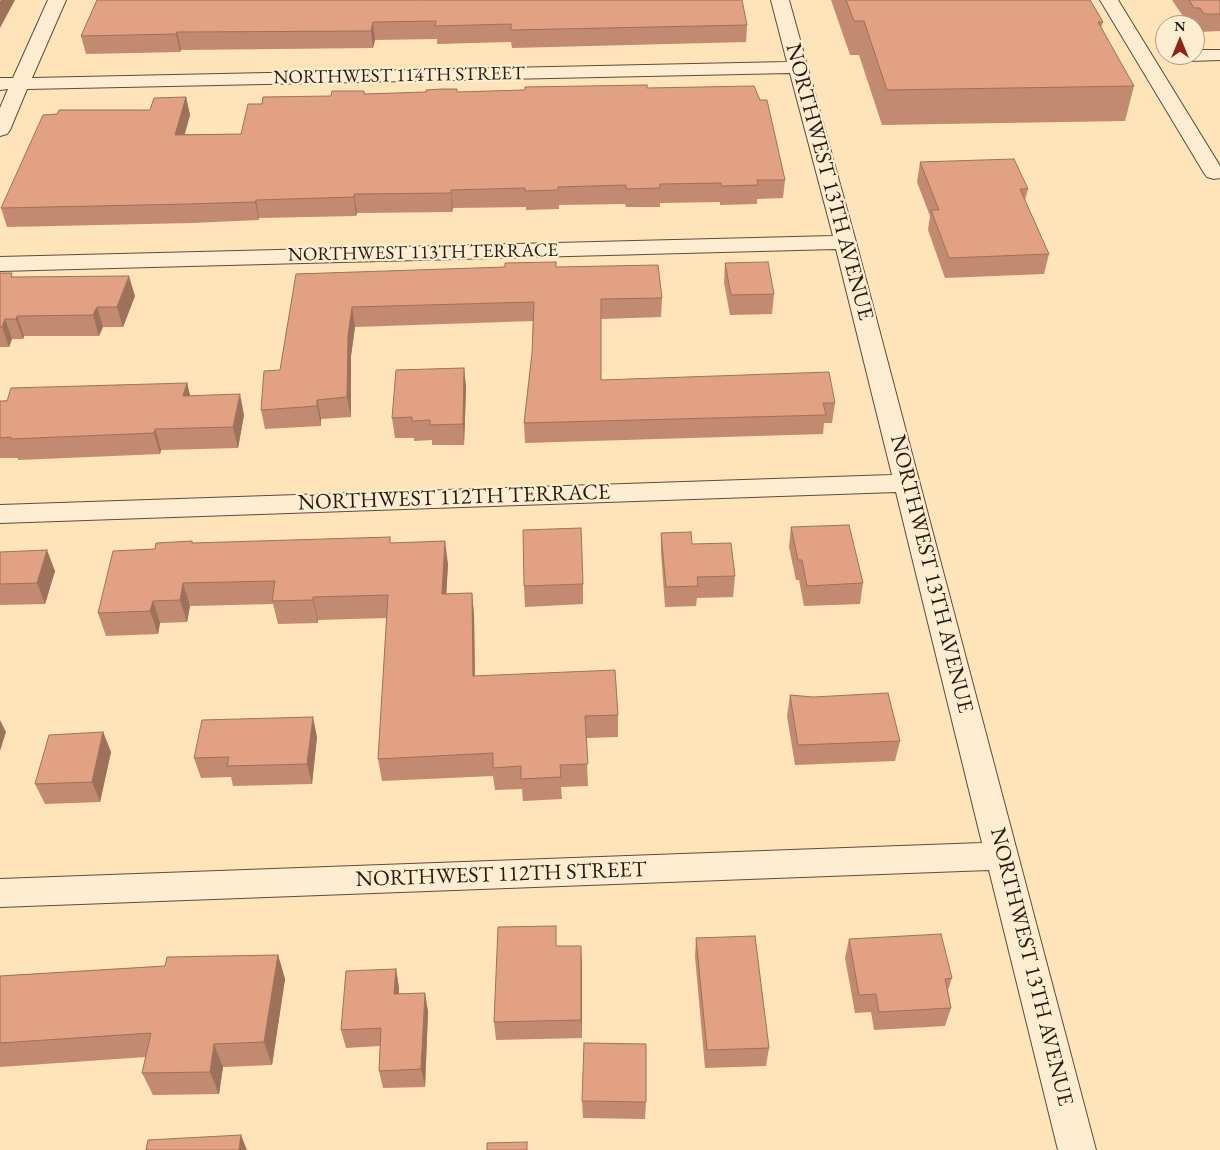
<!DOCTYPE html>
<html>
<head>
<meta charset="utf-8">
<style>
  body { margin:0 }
  #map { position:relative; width:1220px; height:1150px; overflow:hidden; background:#ffe3b9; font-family:"EB Garamond",serif }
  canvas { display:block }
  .north { position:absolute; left:1155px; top:15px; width:50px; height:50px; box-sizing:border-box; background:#ffedd2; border:1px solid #a89986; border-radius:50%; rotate:0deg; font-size:14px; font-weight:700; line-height:20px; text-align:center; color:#261b13 }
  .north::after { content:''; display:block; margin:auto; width:18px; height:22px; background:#8f2418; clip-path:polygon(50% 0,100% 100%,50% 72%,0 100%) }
</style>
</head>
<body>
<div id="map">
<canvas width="1220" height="1150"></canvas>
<div class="north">N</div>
</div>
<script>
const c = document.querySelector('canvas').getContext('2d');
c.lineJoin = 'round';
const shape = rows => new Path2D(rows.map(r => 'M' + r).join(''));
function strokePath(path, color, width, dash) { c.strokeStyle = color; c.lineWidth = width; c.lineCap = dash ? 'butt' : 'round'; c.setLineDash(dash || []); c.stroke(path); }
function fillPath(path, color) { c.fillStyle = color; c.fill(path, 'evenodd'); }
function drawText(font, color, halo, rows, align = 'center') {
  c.font = font + ' "EB Garamond",serif'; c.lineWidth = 4.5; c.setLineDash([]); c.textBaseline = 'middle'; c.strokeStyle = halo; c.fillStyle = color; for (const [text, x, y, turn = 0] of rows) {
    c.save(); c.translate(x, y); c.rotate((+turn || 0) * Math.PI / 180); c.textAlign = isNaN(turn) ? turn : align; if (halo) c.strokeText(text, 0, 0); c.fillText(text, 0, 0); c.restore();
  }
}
const minor = shape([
  [48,0,66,0,32,78,787,62,771,0,789,0,856,242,1096,1150,1058,1150,989,870,0,907,0,879,982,843,896,492,0,523,0,505,892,475,836,249,0,271,0,257,833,236,790,73,27,89,10,130,7,134,0,136,0,108,8,89,0,90,0,78,13,78,48,0],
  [1100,0,1118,0,1220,166,1220,178,1214,179,1207,177,1204,173,1100,0],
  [1195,50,1220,50,1220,60,1190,61,1184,60,1181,56,1195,55,1195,50]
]);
const wall = shape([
  [97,0,747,25,746,42,512,48,511,42,437,44,437,39,375,40,373,48,181,50,180,52,86,54,81,36],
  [831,0,1090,0,1103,22,1101,28,1134,86,1125,121,882,125,859,55,850,55],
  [1172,0,1220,0,1220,31,1199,32,1195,25,1189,25],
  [647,88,785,180,783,198,757,199,757,204,720,205,720,202,660,203,660,207,626,207,625,204,559,205,559,209,526,210,526,207,453,208,452,212,357,213,356,216,259,218,259,220,192,223,7,227,1,208,150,110,186,97,190,115,185,134,241,134,262,104,331,96,364,91,364,94],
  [920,162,1028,189,1025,200,1049,254,1044,274,945,278,928,230,930,216,917,182],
  [725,263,774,294,772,314,730,315,724,283],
  [556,267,662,298,661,317,601,319,601,380,835,403,832,423,824,423,823,434,525,443,524,423,532,353,533,321,355,327,351,356,351,417,321,419,321,426,265,429,261,410,280,370,296,274],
  [0,273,14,277,135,296,123,327,103,327,99,336,24,336,23,339,12,339,9,347,0,347],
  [464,368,466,388,464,445,432,445,432,440,414,441,414,438,395,438,392,418],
  [187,383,190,396,244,415,238,448,161,450,160,454,18,460,18,458,0,458,0,401],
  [791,527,863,583,860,604,804,606,799,580,796,580,789,547],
  [661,533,735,576,733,597,697,598,696,606,665,607,661,553],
  [192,541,193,543,391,543,448,564,446,594,472,593,474,615,475,676,618,715,618,737,586,738,588,786,561,787,562,799,523,801,522,789,495,790,493,776,382,781,378,759,387,618,318,620,318,623,278,624,273,604,190,606,187,622,160,623,158,634,106,636,98,613,155,549],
  [0,552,55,571,45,604,0,605],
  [583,584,583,604,525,607,524,586],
  [790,695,900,741,895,761,795,765,787,716],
  [103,732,111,752,100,802,45,804,35,784],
  [317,737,312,784,233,786,231,777,201,778,194,758],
  [696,938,769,1048,766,1066,705,1068,695,957],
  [849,939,952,978,948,990,951,1008,945,1026,874,1030,871,1012,855,1013,845,958],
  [557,946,581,946,582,1038,496,1040,494,1022],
  [278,955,285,979,272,1065,223,1067,219,1094,153,1095,142,1073,146,1057,0,1067,0,976,165,966],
  [396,969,399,988,399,994,425,993,428,1012,425,1087,383,1088,379,1071,380,1046,346,1048,341,1030],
  [582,1101,646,1102,645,1119,583,1118]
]);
const shadedWall = shape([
  [1,0,15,0,0,28,0,1],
  [373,22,375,40,373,48,371,31],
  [177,32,181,50,180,52,176,34],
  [186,97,190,115,179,153,175,135],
  [451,190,453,208,452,212,451,193],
  [354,194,357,213,356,216,354,197],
  [256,200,259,218,259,220,255,202],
  [129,276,135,296,123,327,117,307],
  [97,307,103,327,99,336,93,315],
  [352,307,355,327,351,356,351,417,347,397,348,336],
  [17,316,24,336,23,339,16,319],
  [5,319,12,339,9,347,2,327],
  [464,368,466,388,464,445,463,424],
  [187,383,192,403,183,396],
  [240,394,244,415,238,448,233,427],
  [317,400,321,419,321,426,317,406],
  [155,429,161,450,160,454,154,433],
  [445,541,448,564,445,617,442,594],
  [47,550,55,571,45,604,37,583],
  [183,583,190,606,187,622,180,600],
  [472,593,474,615,475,698,473,676],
  [313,597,318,620,318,623,313,600],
  [153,601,160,623,158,634,150,611],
  [313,717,317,737,312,784,307,764],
  [0,720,6,732,0,751],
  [103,732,111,752,100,802,92,782],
  [581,946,582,965,582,1038,581,1020],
  [278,955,285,979,272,1065,264,1042],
  [396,969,399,988,398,1012,394,994],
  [425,993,428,1012,425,1087,421,1069],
  [214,1044,223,1067,219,1094,210,1072],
  [241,1135,247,1150,239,1150]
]);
const building = shape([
  [97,0,742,0,747,25,511,30,511,24,435,26,436,21,373,22,371,31,177,32,176,34,81,36,97,0],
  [846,0,1090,0,1103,22,1098,22,1134,86,887,90,864,21,854,21,846,0],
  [1189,0,1220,0,1220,14,1204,14,1200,8,1194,8,1189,0],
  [647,85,647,88,754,86,760,100,767,100,785,180,757,180,758,185,721,186,721,183,660,184,660,188,626,189,626,185,558,187,558,190,525,191,525,188,451,190,451,193,354,194,354,197,256,200,255,202,188,204,1,208,43,115,57,114,59,110,150,110,154,98,186,97,175,135,241,134,248,104,262,104,263,97,331,96,332,91,364,91,364,94,426,92,426,90,442,89,457,89,457,92,525,90,525,87,647,85],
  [1014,159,1028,189,1020,189,1049,254,949,258,931,210,939,210,920,162,1014,159],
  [556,262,556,267,658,265,662,298,601,299,601,380,829,372,835,403,823,403,826,415,524,423,532,353,534,302,352,307,348,336,347,397,317,400,317,406,261,410,264,371,280,370,296,274,505,267,505,263,556,262],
  [768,262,774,294,731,295,725,263,768,262],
  [0,273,12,273,11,277,129,276,117,307,97,307,93,315,17,316,16,319,5,319,2,327,0,327,0,273],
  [464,368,463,424,430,425,430,420,412,421,412,417,392,418,396,370,464,368],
  [187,383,183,396,240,394,233,427,155,429,154,433,11,439,11,437,0,438,0,401,7,401,11,388,187,383],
  [849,525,863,583,807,586,802,560,798,560,791,527,849,525],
  [581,528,583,584,524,586,523,530,581,528],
  [691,532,692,544,731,543,735,576,697,577,698,586,666,587,661,533,691,532],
  [390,537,390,543,445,541,442,594,472,593,473,676,615,670,618,715,585,716,588,764,560,765,561,777,521,779,521,766,493,768,493,753,378,759,388,595,313,597,313,600,272,601,275,581,183,583,180,600,153,601,150,611,98,613,113,551,155,549,156,543,192,541,192,543,390,537],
  [47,550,37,583,0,584,0,552,47,550],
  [888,693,900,741,798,745,790,695,813,697,888,693],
  [313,717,307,764,227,766,229,757,194,758,202,720,313,717],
  [103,732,92,782,35,784,49,735,103,732],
  [556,926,556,946,581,946,581,1020,494,1022,498,927,556,926],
  [941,934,952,978,945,979,951,1008,879,1012,876,994,859,995,849,939,941,934],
  [755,936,769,1048,707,1050,696,938,755,936],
  [278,955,264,1042,214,1044,210,1072,142,1073,151,1033,0,1043,0,976,165,966,167,957,278,955],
  [396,969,394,994,425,993,421,1069,379,1071,381,1028,341,1030,346,971,396,969],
  [584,1043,646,1044,646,1102,582,1101,584,1043],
  [241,1135,239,1150,146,1150,148,1140,241,1135],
  [527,1142,527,1150,487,1150,487,1143,527,1142]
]);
const farStreetnames = [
  ["NORTHWEST 114TH STREET",399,76,-1],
  ["NORTHWEST 113TH TERRACE",423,253,-1]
];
const streetNames = [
  ["NORTHWEST 13TH AVENUE",829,182,75],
  ["NORTHWEST 112TH TERRACE",454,498,-2],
  ["NORTHWEST 13TH AVENUE",931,574,76],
  ["NORTHWEST 112TH STREET",501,875,-2],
  ["NORTHWEST 13TH AVENUE",1031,967,76]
];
strokePath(minor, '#5c4d3c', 2);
fillPath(minor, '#ffedd2');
fillPath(wall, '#c28a70');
fillPath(shadedWall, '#9e715b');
fillPath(building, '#e1a182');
strokePath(building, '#9e715b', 1);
drawText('19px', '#261b13', '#ffedd2', farStreetnames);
drawText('22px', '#261b13', '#ffedd2', streetNames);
</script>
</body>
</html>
